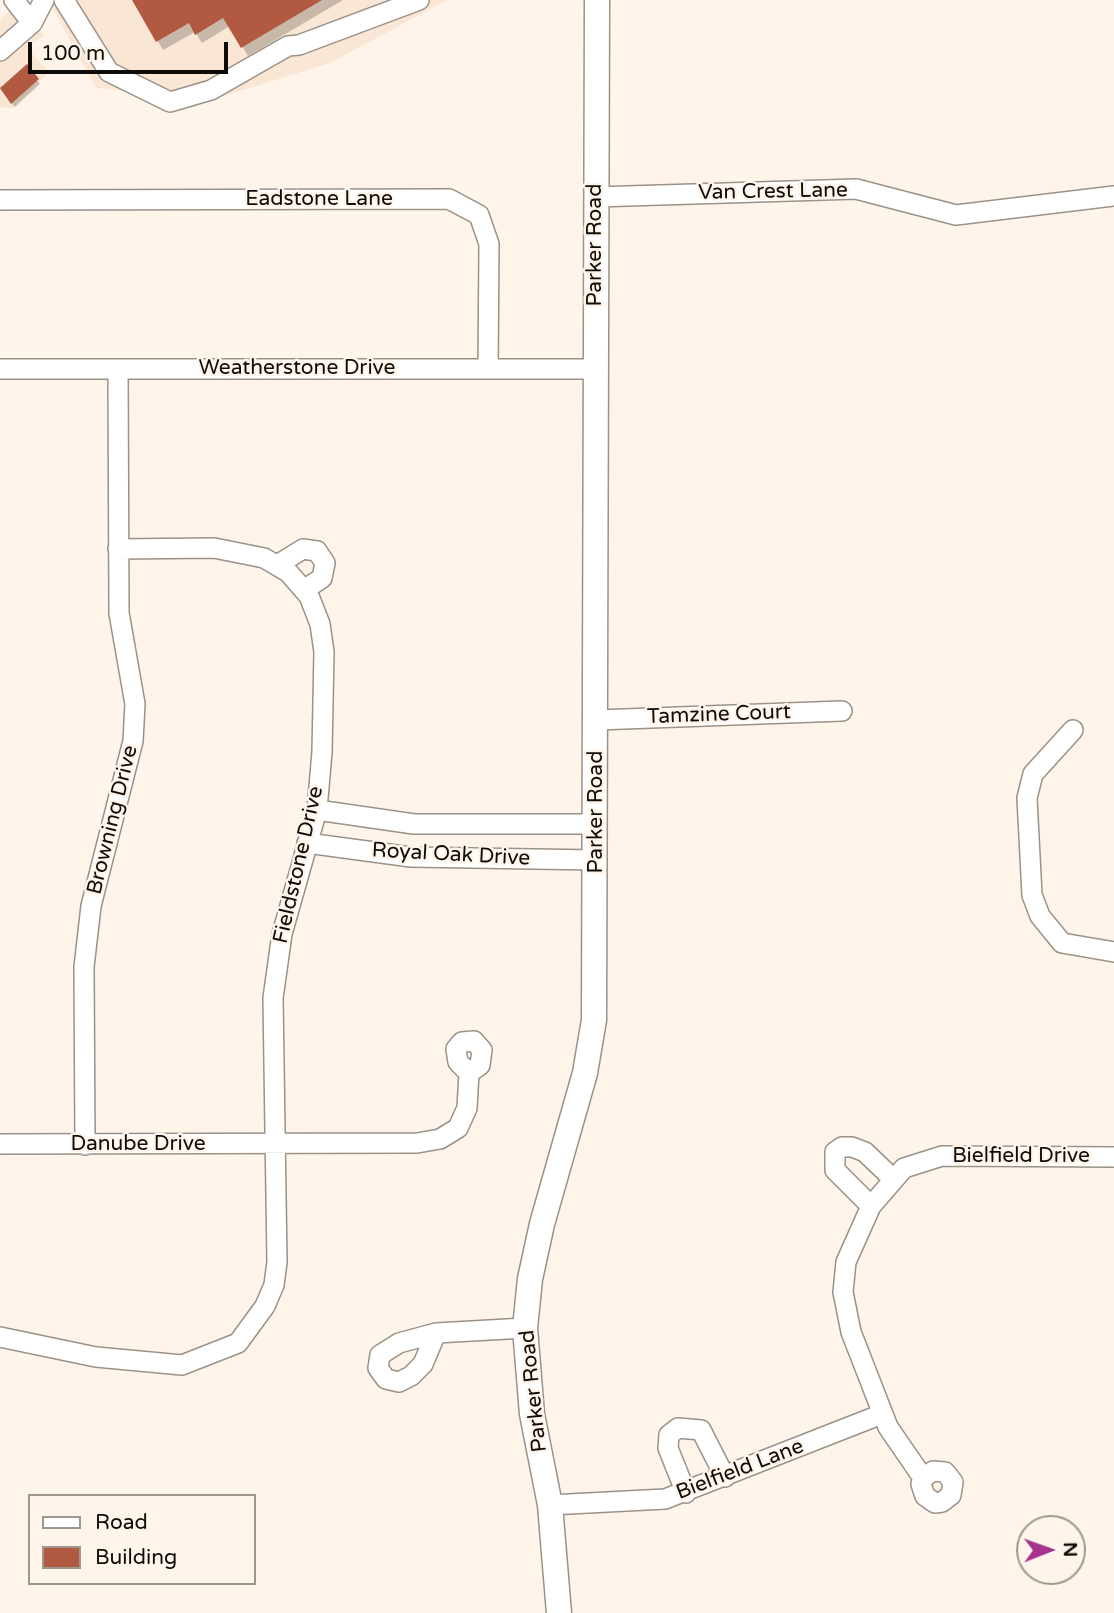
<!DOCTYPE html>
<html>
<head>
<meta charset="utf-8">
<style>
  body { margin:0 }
  #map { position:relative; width:1114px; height:1613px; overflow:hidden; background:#fef4ea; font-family:"Varela Round",sans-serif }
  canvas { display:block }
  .legend { position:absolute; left:28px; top:1494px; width:228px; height:91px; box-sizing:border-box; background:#fef4ea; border:2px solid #9e9790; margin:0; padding:9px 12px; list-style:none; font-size:21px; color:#0f0b08 }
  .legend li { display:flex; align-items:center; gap:14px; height:35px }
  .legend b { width:35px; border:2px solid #9e9790 }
  .north { position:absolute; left:1016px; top:1515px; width:70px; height:70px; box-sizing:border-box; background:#fef4ea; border:2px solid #9e9790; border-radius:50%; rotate:89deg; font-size:19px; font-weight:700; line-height:28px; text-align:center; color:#0f0b08 }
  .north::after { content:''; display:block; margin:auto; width:24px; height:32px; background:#a6348f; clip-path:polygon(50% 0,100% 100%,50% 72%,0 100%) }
  .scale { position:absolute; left:28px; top:42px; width:200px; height:32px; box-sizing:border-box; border:4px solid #0f0b08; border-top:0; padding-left:9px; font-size:21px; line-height:24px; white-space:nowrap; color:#0f0b08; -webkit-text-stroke:5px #fef4ea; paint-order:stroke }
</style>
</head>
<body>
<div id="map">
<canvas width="1114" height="1613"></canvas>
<ul class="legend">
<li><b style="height:9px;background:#fff"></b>Road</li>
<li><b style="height:19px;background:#b15a41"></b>Building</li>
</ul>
<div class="north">N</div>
<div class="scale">100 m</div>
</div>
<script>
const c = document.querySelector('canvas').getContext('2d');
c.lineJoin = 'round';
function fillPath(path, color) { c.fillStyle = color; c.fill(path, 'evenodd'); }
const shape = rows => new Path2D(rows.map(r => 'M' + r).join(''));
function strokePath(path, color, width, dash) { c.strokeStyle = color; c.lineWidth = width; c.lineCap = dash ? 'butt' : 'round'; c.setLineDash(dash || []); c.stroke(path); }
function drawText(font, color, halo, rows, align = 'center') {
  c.font = font + ' "Varela Round",sans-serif'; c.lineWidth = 5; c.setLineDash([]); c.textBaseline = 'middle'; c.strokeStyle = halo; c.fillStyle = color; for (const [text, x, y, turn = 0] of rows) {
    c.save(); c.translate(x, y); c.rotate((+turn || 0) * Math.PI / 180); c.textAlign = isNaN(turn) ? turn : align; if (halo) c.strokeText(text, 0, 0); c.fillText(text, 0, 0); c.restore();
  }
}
const built = shape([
  [48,0,447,0,330,63,214,99,96,88],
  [11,10,44,35,27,48,49,72,13,108,0,107,0,20]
]);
const shadow = shape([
  [134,0,343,0,248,56,230,26,202,43,195,32,163,50],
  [26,67,40,84,15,107,1,90]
]);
const building = shape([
  [132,0,322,0,241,48,223,18,195,35,189,23,156,42],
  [27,64,39,79,11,104,0,88]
]);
const minor = shape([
  [14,0,32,23],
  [64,0,109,72,170,102,211,90,288,46,299,45,419,0],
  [0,51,32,23,44,0],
  [595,197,856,189,956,215,1114,196],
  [0,200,449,199,479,215,489,244,488,369],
  [0,369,595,369],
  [277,565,303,549,317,551,325,563,322,578,304,590],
  [597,720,842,711],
  [1073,730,1033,774,1027,798,1032,895,1040,916,1062,943,1114,952],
  [317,810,414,824,596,824],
  [307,843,411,857,596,860],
  [0,1144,417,1143,440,1139,458,1128,467,1108,469,1073,480,1065,482,1050,474,1041,462,1042,456,1049,458,1062,469,1073],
  [85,1145,84,967,91,906,133,741,135,704,119,613,118,369],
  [871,1206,835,1170,835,1152,842,1147,852,1147,865,1152,893,1179],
  [436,1333,423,1364,411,1376,399,1382,386,1379,378,1368,380,1355,399,1343,436,1333,525,1328],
  [0,1337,96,1357,182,1365,238,1343,265,1306,274,1285,277,1262,273,998,282,934,317,810,322,752,324,652,320,624,309,596,288,572,264,558,214,548,118,549],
  [923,1478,933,1471,945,1472,953,1482,951,1495,942,1502,935,1503,925,1496,921,1484,923,1478,888,1427,851,1332,843,1292,846,1262,871,1206,904,1168,942,1156,1114,1157],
  [686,1493,668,1448,669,1435,678,1428,701,1430,725,1477],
  [550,1505,665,1499,882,1414]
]);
const major = shape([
  [559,1613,550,1505,532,1414,525,1328,530,1279,542,1224,585,1073,594,1020,597,0]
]);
const streetNames = [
  ["Van Crest Lane",773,192,-1],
  ["Eadstone Lane",319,199],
  ["Parker Road",595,245,-90],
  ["Weatherstone Drive",297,368],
  ["Tamzine Court",719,715,-2],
  ["Parker Road",596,812,-90],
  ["Browning Drive",113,820,-76],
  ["Royal Oak Drive",451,855,3],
  ["Fieldstone Drive",299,865,-77],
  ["Danube Drive",138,1144],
  ["Bielfield Drive",1021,1156],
  ["Parker Road",534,1391,-96],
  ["Bielfield Lane",740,1470,-21]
];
fillPath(built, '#f9e6d5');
fillPath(shadow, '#0003');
fillPath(building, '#b15a41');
strokePath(minor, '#9c9186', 22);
strokePath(major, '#9c9186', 27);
strokePath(minor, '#fff', 19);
strokePath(major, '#fff', 24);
drawText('21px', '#0f0b08', '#fef4ea', streetNames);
</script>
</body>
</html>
